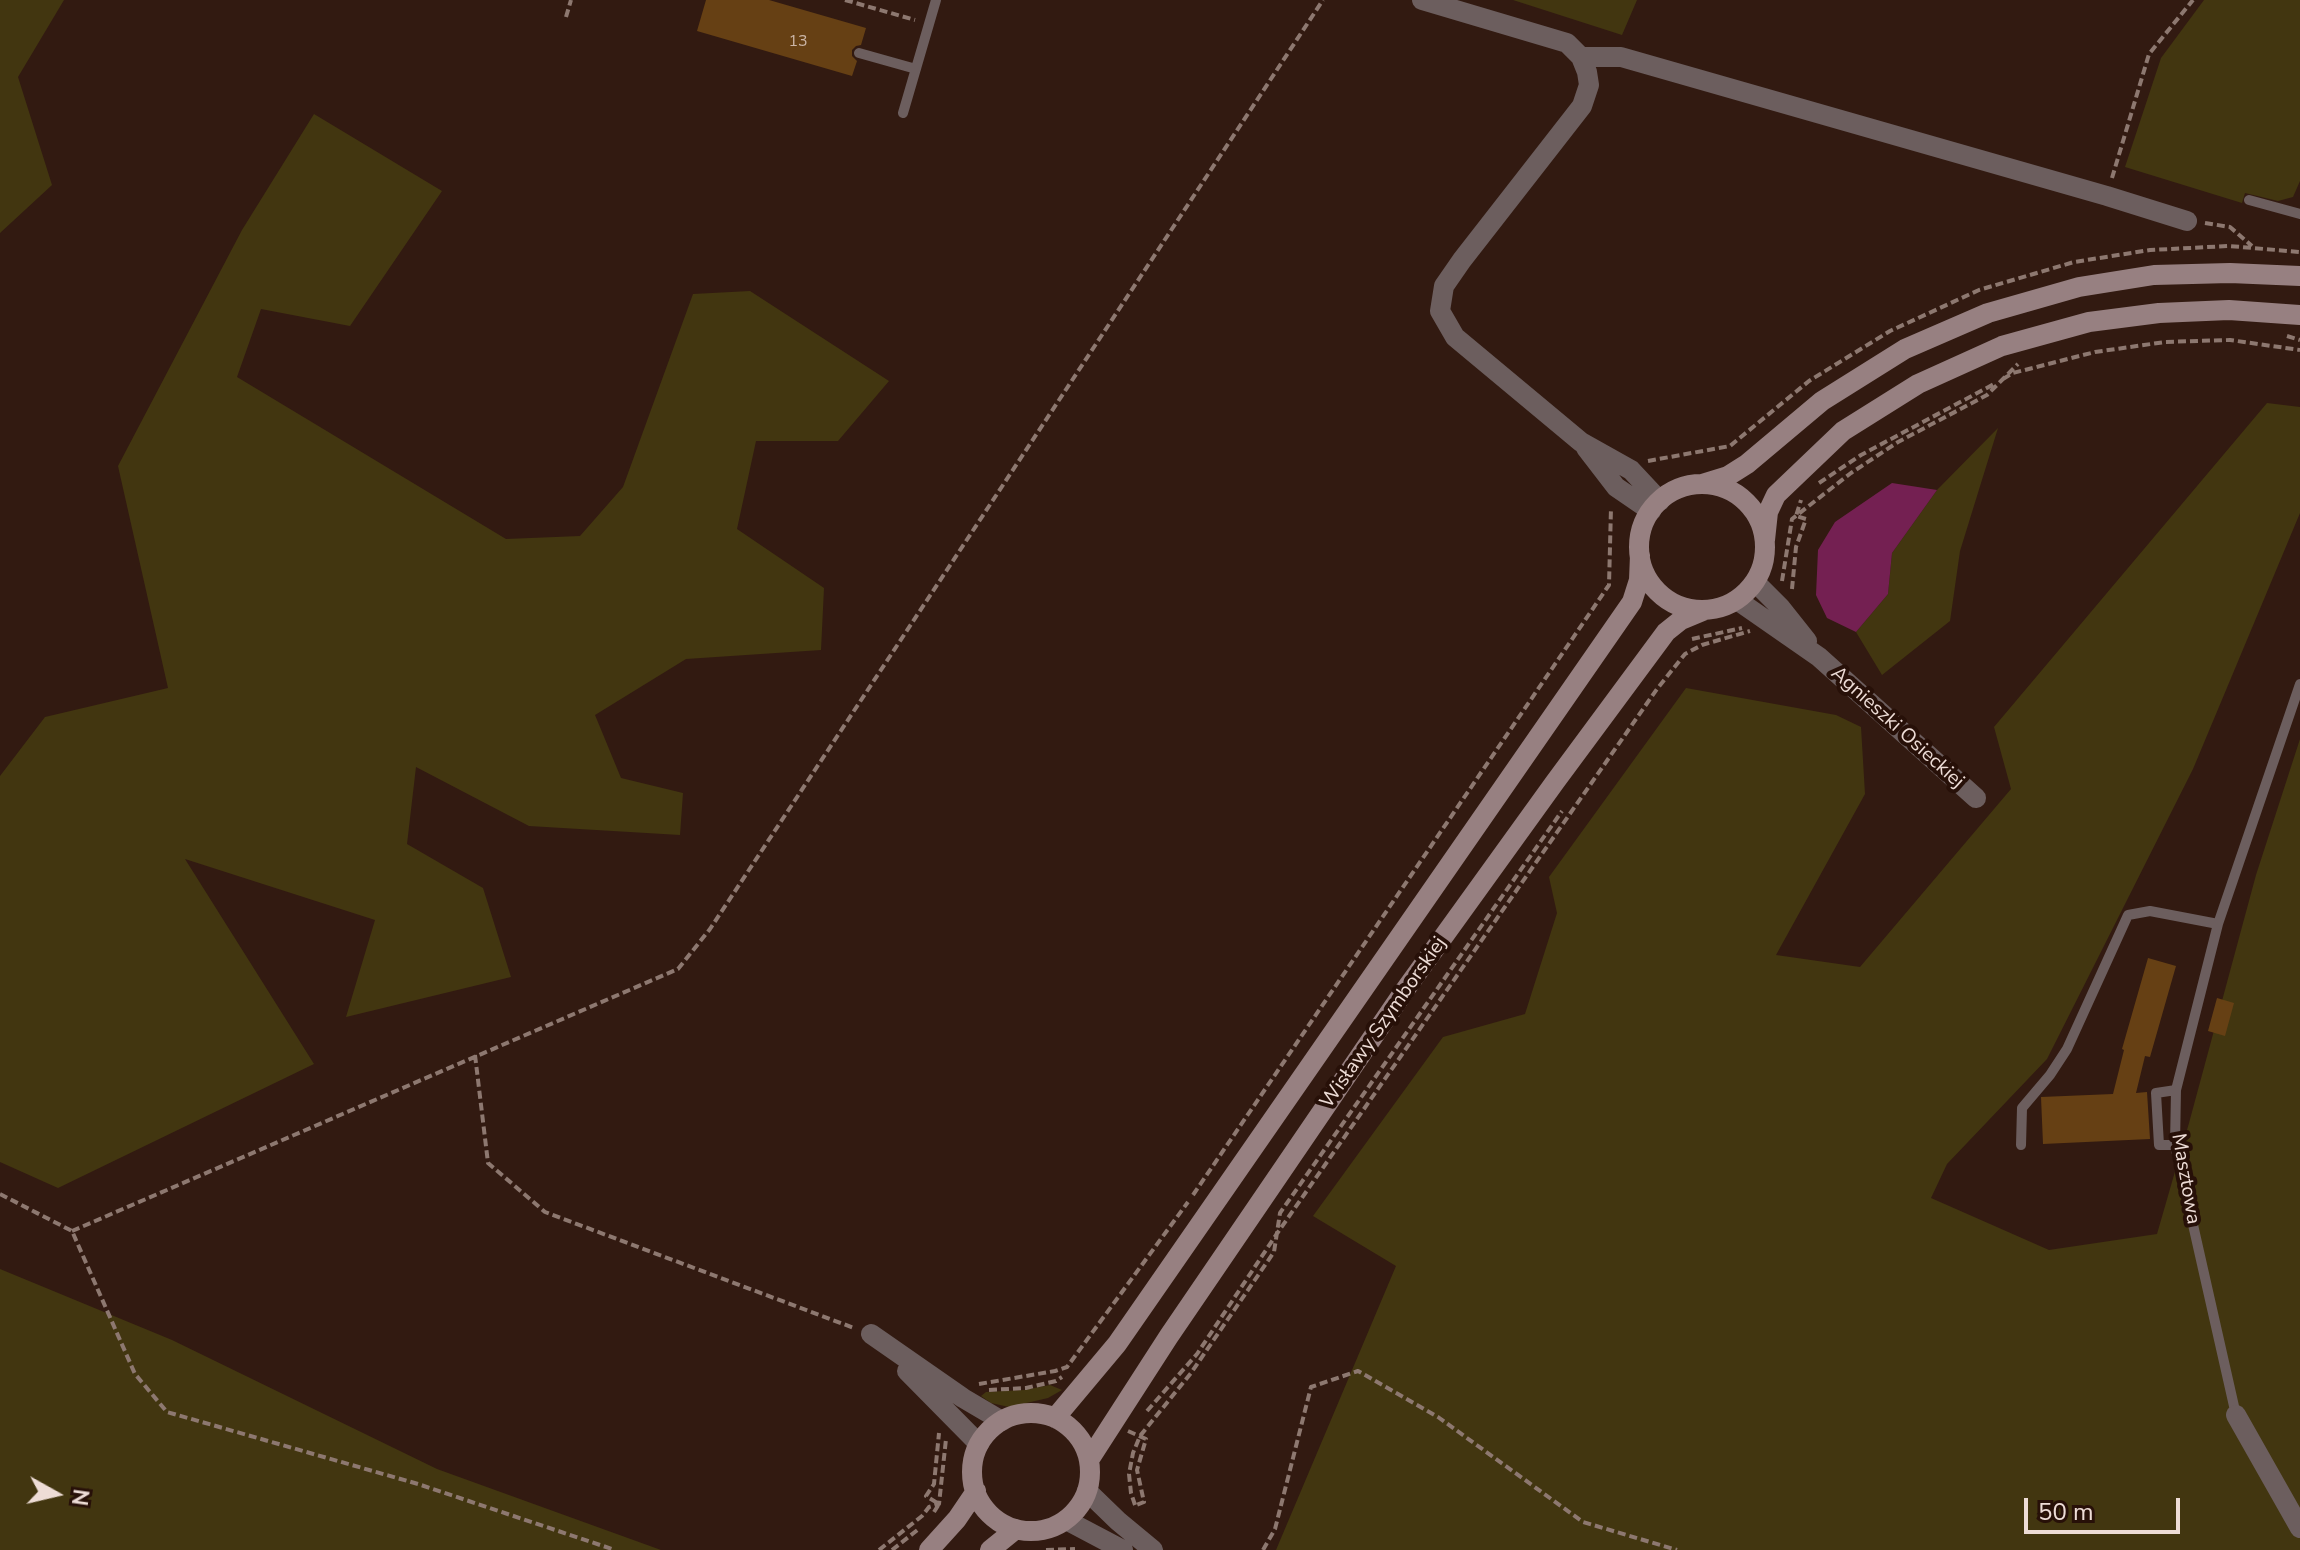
<!DOCTYPE html>
<html>
<head>
<meta charset="utf-8">
<style>
  body { margin:0 }
  #map { position:relative; width:2300px; height:1550px; overflow:hidden; background:#321a11; font-family:"Nunito Sans",sans-serif }
  canvas { display:block }
  .north { position:absolute; left:16px; top:1454px; width:80px; height:80px; -webkit-text-stroke:6px #271008; paint-order:stroke; rotate:98deg; font-size:22px; font-weight:700; line-height:32px; text-align:center; color:#eddcd6 }
  .north::after { content:''; display:block; margin:auto; width:28px; height:36px; background:#eddcd6; clip-path:polygon(50% 0,100% 100%,50% 72%,0 100%) }
  .scale { position:absolute; left:2024px; top:1498px; width:156px; height:36px; box-sizing:border-box; border:4px solid #eddcd6; border-top:0; padding-left:10px; font-size:24px; line-height:28px; white-space:nowrap; color:#eddcd6; -webkit-text-stroke:6px #271008; paint-order:stroke }
</style>
</head>
<body>
<div id="map">
<canvas width="2300" height="1550"></canvas>
<div class="north">N</div>
<div class="scale">50 m</div>
</div>
<script>
const c = document.querySelector('canvas').getContext('2d');
c.lineJoin = 'round';
function fillPath(path, color) { c.fillStyle = color; c.fill(path, 'evenodd'); }
const shape = rows => new Path2D(rows.map(r => 'M' + r).join(''));
function strokePath(path, color, width, dash) { c.strokeStyle = color; c.lineWidth = width; c.lineCap = dash ? 'butt' : 'round'; c.setLineDash(dash || []); c.stroke(path); }
function drawText(font, color, halo, rows, align = 'center') {
  c.font = font + ' "Nunito Sans",sans-serif'; c.lineWidth = 8; c.setLineDash([]); c.textBaseline = 'middle'; c.strokeStyle = halo; c.fillStyle = color; for (const [text, x, y, turn = 0] of rows) {
    c.save(); c.translate(x, y); c.rotate((+turn || 0) * Math.PI / 180); c.textAlign = isNaN(turn) ? turn : align; if (halo) c.strokeText(text, 0, 0); c.fillText(text, 0, 0); c.restore();
  }
}
const green = shape([
  [0,0,64,0,18,77,52,185,0,233],
  [1513,0,1637,0,1622,35],
  [2204,0,2300,0,2300,181,2293,197,2278,201,2245,193,2242,203,2125,167,2161,58],
  [314,114,442,191,350,326,261,309,237,377,506,539,580,536,623,487,693,294,750,291,889,381,838,441,756,441,737,529,824,588,821,650,686,659,595,715,621,778,683,793,680,835,529,826,416,767,407,844,483,888,511,977,346,1017,375,920,185,859,314,1064,58,1188,0,1162,0,776,45,717,168,688,118,466,242,230],
  [2267,403,2300,407,2300,513,2193,769,2047,1059,1947,1164,1931,1198,2049,1250,2157,1234,2189,1123,2256,875,2300,739,2300,1550,1276,1550,1396,1266,1313,1216,1443,1037,1525,1014,1557,913,1549,877,1686,688,1836,715,1861,727,1865,794,1776,955,1860,967,2011,789,1994,727],
  [1998,428,1960,551,1950,621,1882,675,1856,632,1888,594,1892,553,1937,490],
  [0,1269,172,1340,437,1469,661,1550,0,1550],
  [1050,1385,1062,1390,1048,1398,1009,1407,991,1403,981,1396,986,1392,1024,1390]
]);
const water = shape([
  [1892,483,1937,490,1892,553,1888,594,1856,632,1827,618,1816,595,1818,550,1835,522]
]);
const building = shape([
  [706,0,769,0,866,28,861,45,856,46,852,50,852,56,857,61,852,76,697,31],
  [2148,958,2176,966,2150,1057,2145,1056,2136,1093,2147,1092,2150,1139,2043,1144,2041,1097,2113,1094,2124,1050,2122,1049],
  [2217,998,2234,1003,2225,1036,2208,1031]
]);
const path = shape([
  [845,0,915,20],
  [566,17,571,0],
  [2112,178,2149,54,2193,0],
  [2205,223,2230,227,2252,246],
  [2287,336,2300,340],
  [2003,379,2013,373,2095,352,2165,342,2230,340,2300,350],
  [1648,461,1730,446,1809,381,1890,331,1979,290,2074,262,2150,250,2229,246,2300,252],
  [1819,483,1861,455,1996,383],
  [1782,581,1792,519,1851,473,1898,442,1987,395,2018,364],
  [1792,589,1796,547,1806,519,1796,516,1801,500],
  [1692,639,1742,628],
  [475,1055,488,1163,545,1212,854,1328],
  [0,1194,72,1231,135,1374,167,1412,418,1484,615,1550],
  [1193,1195,1609,585,1611,508],
  [72,1231,678,969,710,929,1323,0],
  [979,1384,1055,1371,1067,1367,1188,1202],
  [989,1390,1026,1388,1056,1381,1062,1377],
  [1147,1411,1197,1354,1276,1235,1657,689,1685,654,1702,645,1750,631],
  [1128,1431,1146,1439,1137,1470,1144,1502,1134,1506],
  [1135,1505,1131,1493,1129,1474,1133,1453,1140,1436,1191,1373,1274,1252,1280,1213,1562,811],
  [934,1512,939,1504,926,1496,934,1484,939,1433],
  [879,1550,922,1516,929,1507,939,1504,946,1439],
  [892,1550,920,1528],
  [1046,1550,1075,1549],
  [1263,1550,1275,1529,1311,1387,1358,1371,1438,1417,1583,1522,1677,1550]
]);
const lane = shape([
  [859,53,916,69],
  [903,113,936,0],
  [2249,200,2300,214],
  [2021,1145,2022,1108,2050,1075,2067,1049,2128,915,2150,911,2218,924],
  [2175,1145,2159,1145,2156,1093,2176,1090],
  [2236,1415,2175,1145,2176,1090,2218,924,2300,684]
]);
const street = shape([
  [1422,0,1567,43,1581,57,1621,57,2107,196,2187,221],
  [1581,57,1587,72,1589,85,1582,106,1462,260,1444,286,1440,311,1455,337,1581,442,1631,470,1660,501],
  [1586,448,1616,487,1651,511],
  [1755,582,1780,607,1807,641],
  [1737,600,1819,657,1976,798],
  [871,1334,963,1398,1002,1421],
  [907,1371,979,1444],
  [2236,1415,2300,1528],
  [1087,1491,1118,1521,1153,1550],
  [1066,1520,1123,1550]
]);
const secondary = shape([
  [1702,484,1728,476,1747,464,1822,401,1905,349,1988,313,2079,287,2154,275,2230,273,2300,276],
  '1639 547a63 63 0 1 1 126 0a63 63 0 1 1-126 0Z',
  [1765,540,1768,512,1776,495,1843,431,1918,384,2002,346,2089,322,2159,313,2229,310,2300,315],
  '972 1472a59 59 0 1 1 118 0a59 59 0 1 1-118 0Z',
  [1055,1418,1117,1344,1632,602,1639,580,1640,555],
  [1089,1460,1169,1336,1405,990,1555,782,1666,632,1681,620,1705,610],
  [929,1550,957,1519,976,1491],
  [990,1550,1016,1529]
]);
const numberNames = [
  ["13",798,42]
];
const streetNames = [
  ["Agnieszki Osieckiej",1897,728,42],
  ["Wisławy Szymborskiej",1384,1023,-55],
  ["Masztowa",2185,1179,80]
];
fillPath(green, '#423610');
fillPath(water, '#742052');
fillPath(building, '#664014');
strokePath(path, '#8d7870', 4, [8, 4]);
strokePath(lane, '#6c5e5e', 10);
strokePath(street, '#6c5e5e', 20);
strokePath(secondary, '#978081', 20);
drawText('16px', '#cbb5a6', null, numberNames);
drawText('20px', '#eddcd6', '#271008', streetNames);
</script>
</body>
</html>
